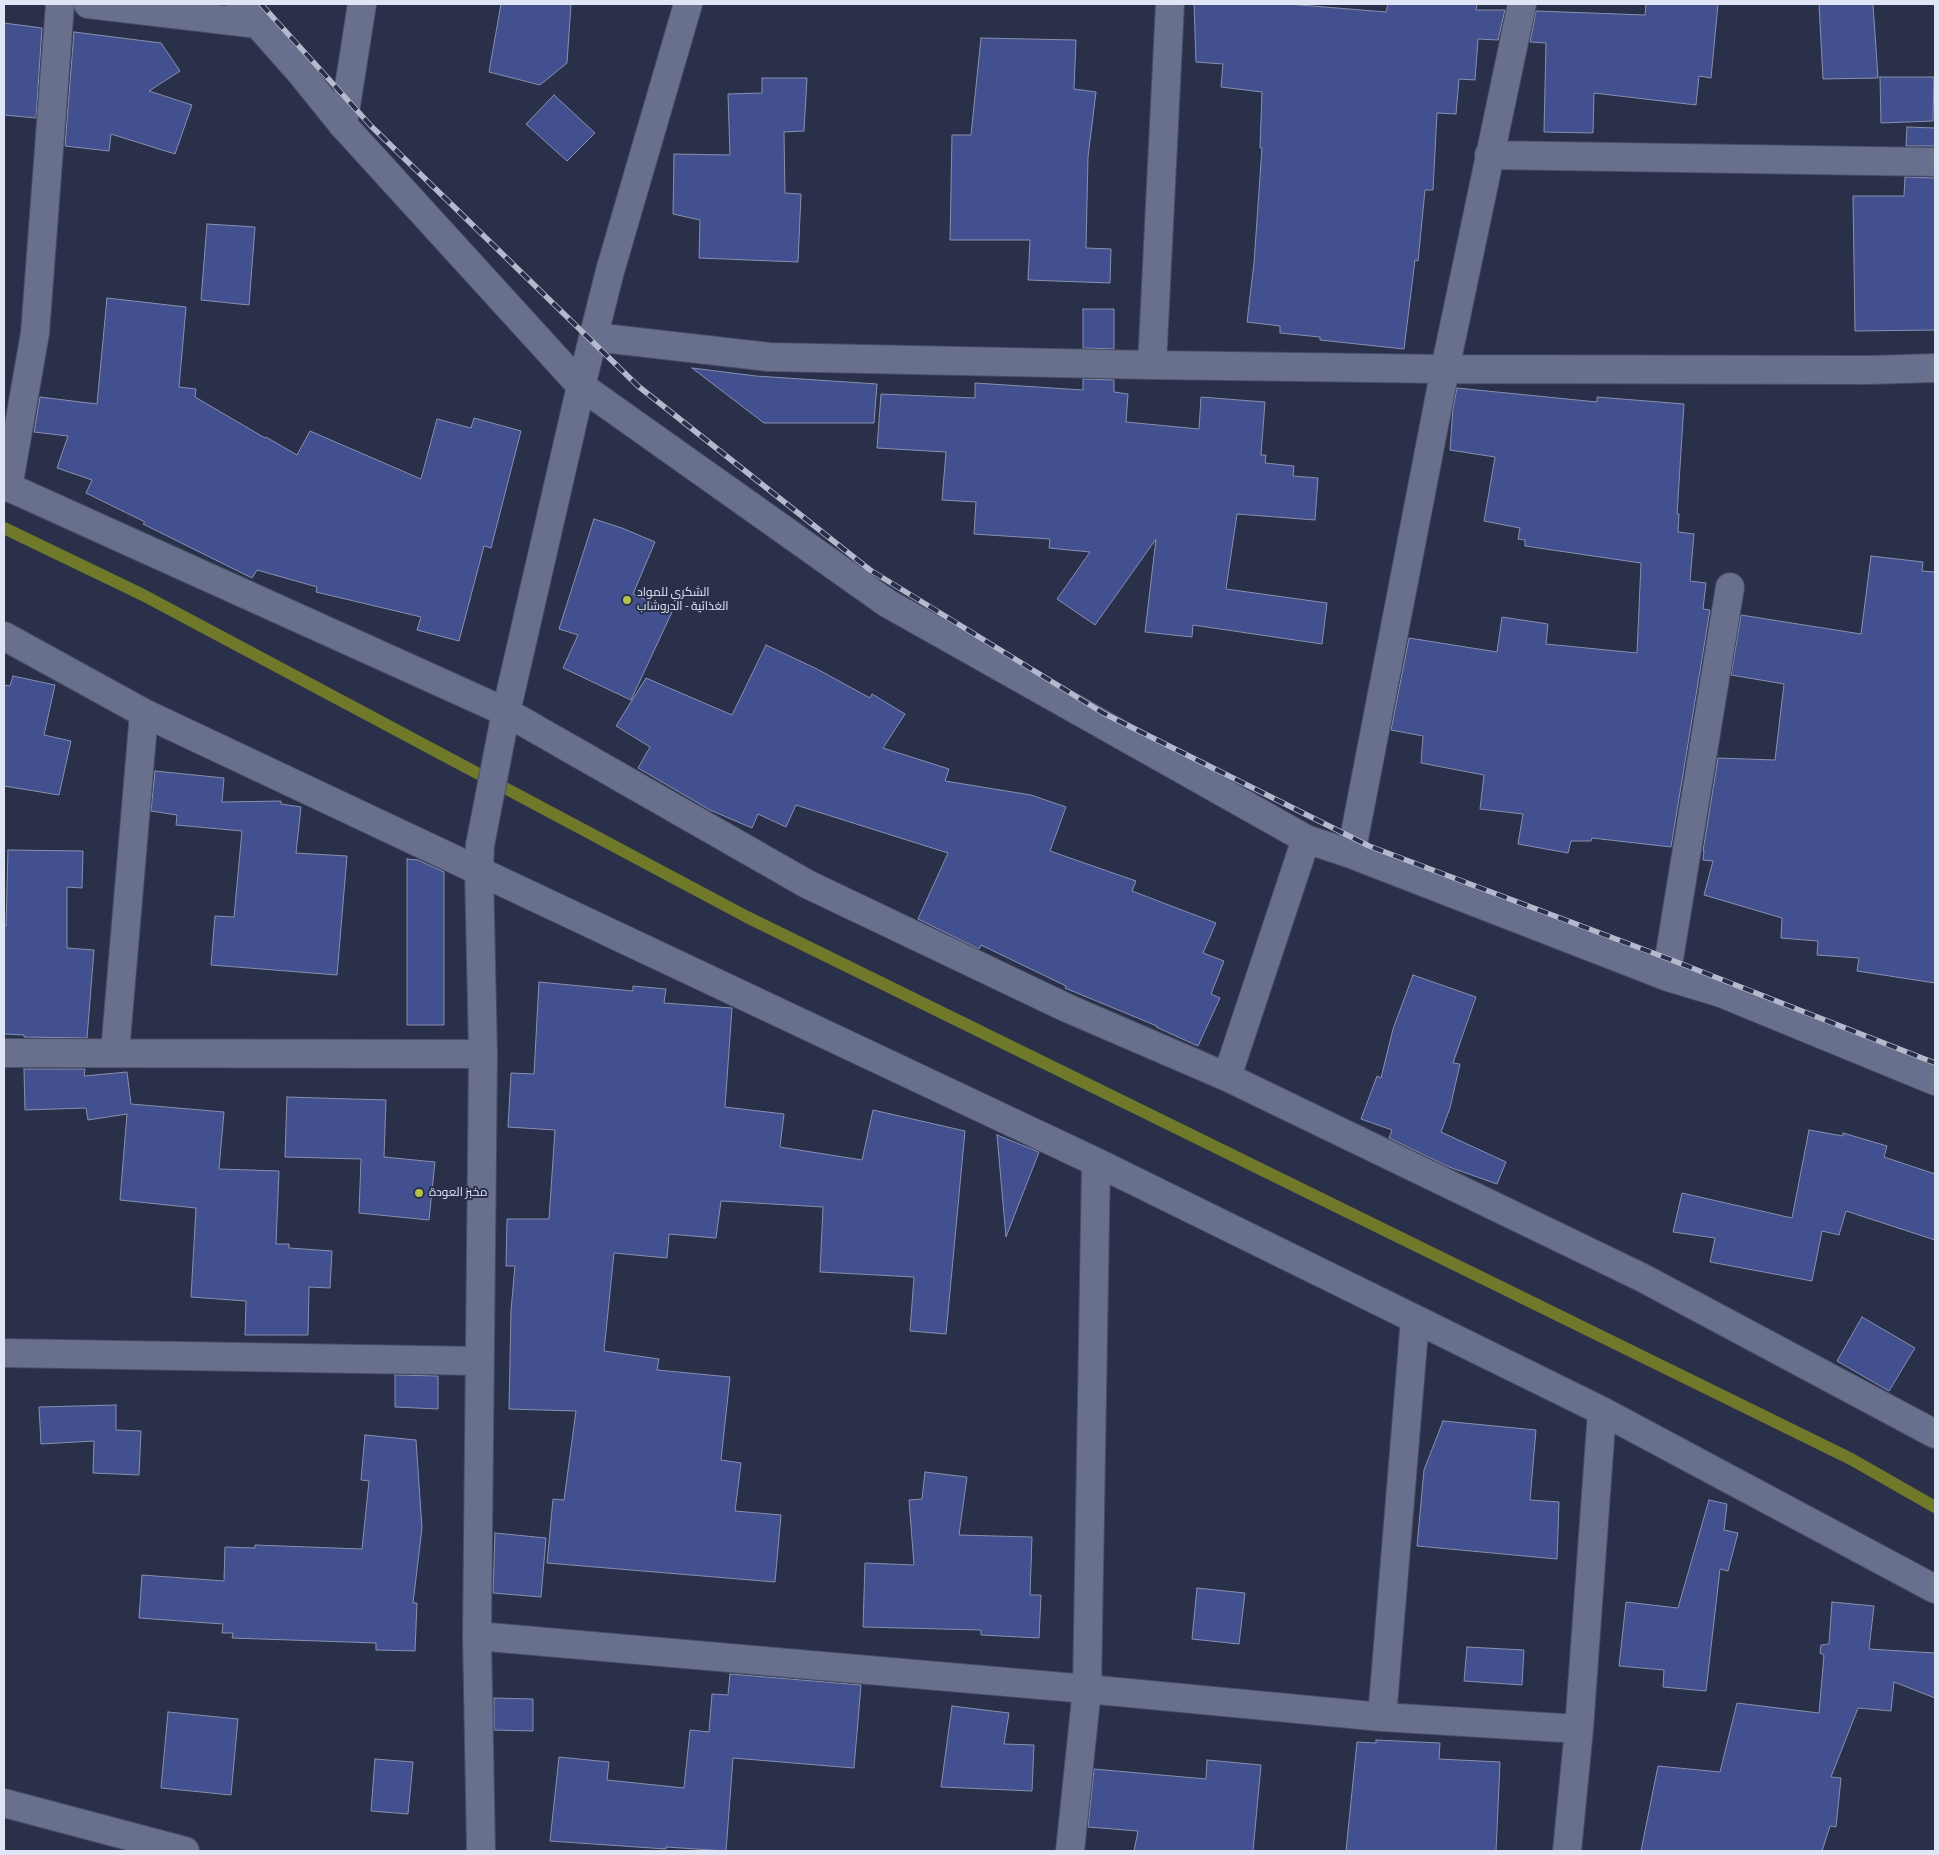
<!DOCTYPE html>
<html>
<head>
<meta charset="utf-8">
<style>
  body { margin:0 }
  #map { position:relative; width:1939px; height:1855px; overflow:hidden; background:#2a304a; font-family:"Source Sans 3",sans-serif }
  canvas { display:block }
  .frame { position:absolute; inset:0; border:5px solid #e0e5f6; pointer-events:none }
</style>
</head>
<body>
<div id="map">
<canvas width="1939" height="1855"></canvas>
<div class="frame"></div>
</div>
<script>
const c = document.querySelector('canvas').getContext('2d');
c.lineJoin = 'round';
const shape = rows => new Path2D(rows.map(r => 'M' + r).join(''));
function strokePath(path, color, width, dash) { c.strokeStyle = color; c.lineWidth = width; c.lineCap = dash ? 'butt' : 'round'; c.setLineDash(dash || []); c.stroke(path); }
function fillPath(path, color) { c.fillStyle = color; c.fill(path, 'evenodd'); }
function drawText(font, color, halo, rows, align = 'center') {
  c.font = font + ' "Source Sans 3",Cairo,sans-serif'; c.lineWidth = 4; c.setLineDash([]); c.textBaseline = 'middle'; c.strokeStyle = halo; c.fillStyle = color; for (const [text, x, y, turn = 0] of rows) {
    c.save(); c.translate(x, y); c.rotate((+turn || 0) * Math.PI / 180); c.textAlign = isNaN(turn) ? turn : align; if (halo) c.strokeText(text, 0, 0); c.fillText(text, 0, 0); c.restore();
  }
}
const stream = shape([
  [4,528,143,595,747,917,1851,1459,1935,1507]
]);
const building = shape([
  [501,4,571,4,567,63,540,85,489,72,501,4],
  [1194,4,1288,4,1386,12,1388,4,1477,4,1476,10,1505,10,1498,40,1478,39,1475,80,1459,79,1456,114,1437,113,1433,190,1425,190,1418,261,1415,260,1404,349,1320,340,1320,337,1280,333,1280,326,1247,322,1254,263,1262,148,1260,148,1262,92,1221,87,1223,64,1196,62,1194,4],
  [1646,4,1718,4,1711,78,1699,76,1696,105,1594,93,1593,133,1544,132,1546,43,1530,42,1536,11,1645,15,1646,4],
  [1819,4,1873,4,1878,78,1823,79,1819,4],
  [4,23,42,28,36,118,4,115,4,23],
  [74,32,161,43,180,71,149,91,192,105,175,154,111,134,109,151,65,146,74,32],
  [981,38,1076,40,1074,89,1096,92,1088,157,1086,248,1111,249,1110,283,1028,280,1030,240,950,240,952,135,971,135,981,38],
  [1880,77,1934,77,1933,121,1881,123,1880,77],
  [762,78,807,78,804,131,784,132,785,193,801,194,798,262,699,258,700,220,673,214,674,154,730,155,728,94,762,93,762,78],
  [554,95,595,133,567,161,526,124,554,95],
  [1907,127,1935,128,1935,146,1906,146,1907,127],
  [1905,177,1935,178,1935,330,1855,331,1853,196,1904,196,1905,177],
  [207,224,255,227,249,305,201,300,207,224],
  [107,298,186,307,179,387,196,389,195,397,265,438,266,437,297,455,310,431,421,479,437,419,471,428,474,418,521,431,491,548,484,546,459,641,417,630,421,617,316,592,317,587,257,570,252,578,143,524,145,522,86,493,92,480,57,468,68,436,34,432,40,397,97,404,107,298],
  [1083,309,1114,309,1114,349,1083,348,1083,309],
  [692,368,756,376,877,384,874,423,764,423,692,368],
  [1083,379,1114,380,1114,392,1128,394,1126,422,1199,429,1201,397,1265,402,1261,455,1266,455,1265,463,1294,466,1293,476,1318,478,1315,520,1237,514,1226,589,1327,603,1322,644,1193,625,1192,637,1145,632,1156,539,1095,625,1057,599,1090,552,1049,548,1050,539,974,534,976,502,942,500,946,452,877,448,881,394,975,398,975,383,1083,390,1083,379],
  [1457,388,1597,402,1597,397,1684,404,1677,514,1679,514,1678,532,1694,534,1690,581,1706,583,1703,609,1710,610,1671,847,1592,838,1591,841,1571,841,1568,853,1518,844,1523,814,1480,809,1484,775,1421,763,1423,736,1391,730,1409,638,1497,652,1502,617,1548,624,1546,644,1637,653,1641,563,1525,546,1525,540,1518,539,1520,528,1484,521,1495,457,1450,450,1453,408,1457,388],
  [594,519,622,528,655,542,633,594,672,612,631,700,563,668,578,635,559,629,594,519],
  [1871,556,1923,562,1922,571,1935,572,1935,983,1857,971,1859,958,1817,955,1818,941,1781,938,1782,918,1704,895,1713,861,1703,860,1704,851,1703,851,1718,758,1775,760,1784,684,1731,675,1741,615,1861,634,1871,556],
  [766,645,817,669,870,698,872,694,905,714,883,748,949,769,945,781,1031,795,1066,807,1050,851,1136,881,1132,891,1216,923,1203,953,1224,961,1211,994,1220,998,1198,1046,1156,1027,1157,1026,1065,988,1066,986,981,945,979,949,918,919,948,853,796,805,786,827,758,814,752,828,710,810,638,768,650,747,616,726,646,678,732,715,766,645],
  [13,676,55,685,44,735,71,741,59,795,4,786,4,685,10,686,13,676],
  [155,771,224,778,222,802,281,801,281,804,301,807,296,853,347,856,337,975,211,965,215,916,234,917,242,831,176,825,177,815,151,811,155,771],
  [8,850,83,851,82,888,67,887,67,948,94,950,87,1038,24,1037,24,1035,4,1034,4,926,6,926,8,850],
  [407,859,418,860,444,872,444,1025,407,1025,407,859],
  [1413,975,1476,997,1453,1063,1460,1064,1450,1108,1441,1132,1506,1162,1497,1184,1449,1167,1389,1138,1392,1130,1361,1119,1377,1076,1381,1078,1393,1029,1413,975],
  [539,982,633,991,633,986,666,989,664,1003,732,1008,725,1107,784,1114,780,1147,862,1160,873,1110,965,1131,946,1334,910,1331,914,1277,820,1272,823,1207,721,1201,716,1238,669,1234,667,1258,614,1253,604,1351,659,1359,657,1370,730,1377,721,1460,741,1463,735,1511,781,1515,775,1582,547,1563,553,1499,564,1500,576,1411,509,1409,511,1310,515,1266,506,1266,507,1219,549,1219,555,1130,508,1127,511,1073,534,1074,539,982],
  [24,1069,85,1069,84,1076,127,1072,131,1104,224,1112,219,1169,279,1171,276,1244,289,1244,289,1248,332,1251,330,1288,309,1287,308,1335,245,1335,246,1301,191,1297,196,1208,120,1200,127,1114,88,1120,86,1108,25,1110,24,1069],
  [287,1097,386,1100,384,1157,435,1162,429,1220,359,1213,361,1159,285,1157,287,1097],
  [1809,1130,1843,1136,1843,1133,1887,1146,1884,1157,1935,1174,1935,1240,1846,1211,1839,1235,1822,1231,1812,1281,1710,1262,1715,1238,1673,1232,1682,1193,1792,1218,1809,1130],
  [997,1135,1039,1152,1006,1237,997,1135],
  [1862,1317,1915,1348,1889,1391,1837,1361,1862,1317],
  [395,1375,438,1376,438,1409,395,1407,395,1375],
  [116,1405,116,1430,141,1431,139,1475,93,1473,94,1441,41,1444,39,1407,116,1405],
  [1443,1421,1536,1430,1530,1500,1559,1502,1557,1559,1417,1546,1424,1470,1443,1421],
  [365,1435,416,1440,422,1528,413,1603,417,1603,415,1651,376,1650,376,1643,232,1638,233,1633,222,1633,223,1624,139,1618,142,1575,224,1581,225,1547,255,1548,255,1545,362,1549,369,1481,361,1480,365,1435],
  [925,1472,967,1477,959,1535,1032,1537,1030,1595,1041,1595,1039,1638,981,1635,981,1630,863,1627,865,1563,914,1565,909,1500,922,1499,925,1472],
  [1709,1500,1727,1504,1724,1530,1738,1533,1728,1571,1720,1569,1706,1691,1663,1687,1664,1670,1619,1666,1626,1602,1678,1608,1709,1500],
  [495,1533,546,1538,541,1597,493,1593,495,1533],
  [1197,1588,1245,1593,1239,1644,1192,1639,1197,1588],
  [1832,1602,1874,1606,1869,1649,1935,1653,1935,1698,1894,1682,1891,1711,1858,1708,1831,1777,1841,1778,1836,1827,1830,1826,1822,1851,1641,1851,1658,1766,1720,1772,1737,1703,1819,1713,1824,1655,1820,1653,1821,1645,1829,1644,1832,1602],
  [1467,1647,1524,1650,1522,1685,1464,1681,1467,1647],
  [730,1674,861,1685,854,1768,733,1758,726,1851,666,1847,666,1849,550,1841,559,1757,609,1762,607,1780,684,1788,690,1730,709,1732,712,1694,728,1695,730,1674],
  [494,1698,533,1699,533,1731,494,1730,494,1698],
  [952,1706,1009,1713,1004,1744,1034,1745,1032,1791,941,1787,952,1706],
  [168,1712,238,1719,231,1795,161,1788,168,1712],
  [1376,1740,1440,1743,1439,1759,1500,1762,1496,1851,1346,1851,1357,1742,1376,1743,1376,1740],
  [375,1759,413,1762,408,1814,371,1811,375,1759],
  [1207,1760,1261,1765,1253,1851,1134,1851,1138,1831,1088,1827,1094,1769,1206,1779,1207,1760]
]);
const minor = shape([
  [88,4,258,24],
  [343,125,362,4],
  [1489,155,1935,162],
  [594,337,769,357,1152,365,1445,369,1869,370,1935,368],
  [1152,365,1170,4],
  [581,386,887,603,1306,839,1351,854,1668,977,1721,993,1935,1081],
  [4,485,506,712,807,884,1067,1008,1227,1077,1643,1278,1935,1434],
  [8,488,35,333,60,4],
  [4,636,144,713,1096,1162,1602,1411,1935,1589],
  [1351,854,1445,369,1522,4],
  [1668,977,1669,959,1730,587],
  [115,1052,144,713],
  [4,1053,483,1054],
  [1227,1077,1306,839],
  [4,1353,479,1361],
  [477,1636,1087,1689,1382,1717,1579,1729],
  [1382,1717,1415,1319],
  [1070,1851,1087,1689,1096,1162],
  [1567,1851,1579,1729,1602,1411]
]);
const tertiary = shape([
  [240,4,301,73,343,125,581,386],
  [4,1803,185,1851],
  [481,1851,477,1636,483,1054,479,870,480,845,506,712,581,386,610,271,688,4]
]);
const rail = shape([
  [261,4,371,126,638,386,870,570,1103,713,1369,846,1669,959,1935,1063]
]);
const markers = [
  [627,600,5,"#b4c24a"],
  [419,1193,5,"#b4c24a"]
];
const poiNames = [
  ["الشكري للمواد",637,593],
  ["الغذائية - الدروشاب",637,607],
  ["مخبز العودة",429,1193]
];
strokePath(stream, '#707929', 12);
fillPath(building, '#43508f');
strokePath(building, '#8890af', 1);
strokePath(minor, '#484d63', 30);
strokePath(tertiary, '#484d63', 30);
strokePath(minor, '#68708e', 28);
strokePath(tertiary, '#68708e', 28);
strokePath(rail, '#b4b9cc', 5.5);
strokePath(rail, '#2a304a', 4, [11]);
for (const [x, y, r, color] of markers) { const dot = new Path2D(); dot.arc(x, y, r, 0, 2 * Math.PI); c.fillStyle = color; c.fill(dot); strokePath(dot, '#2a304a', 2); }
drawText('12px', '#e0e5f6', '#2a304a', poiNames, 'left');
</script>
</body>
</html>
